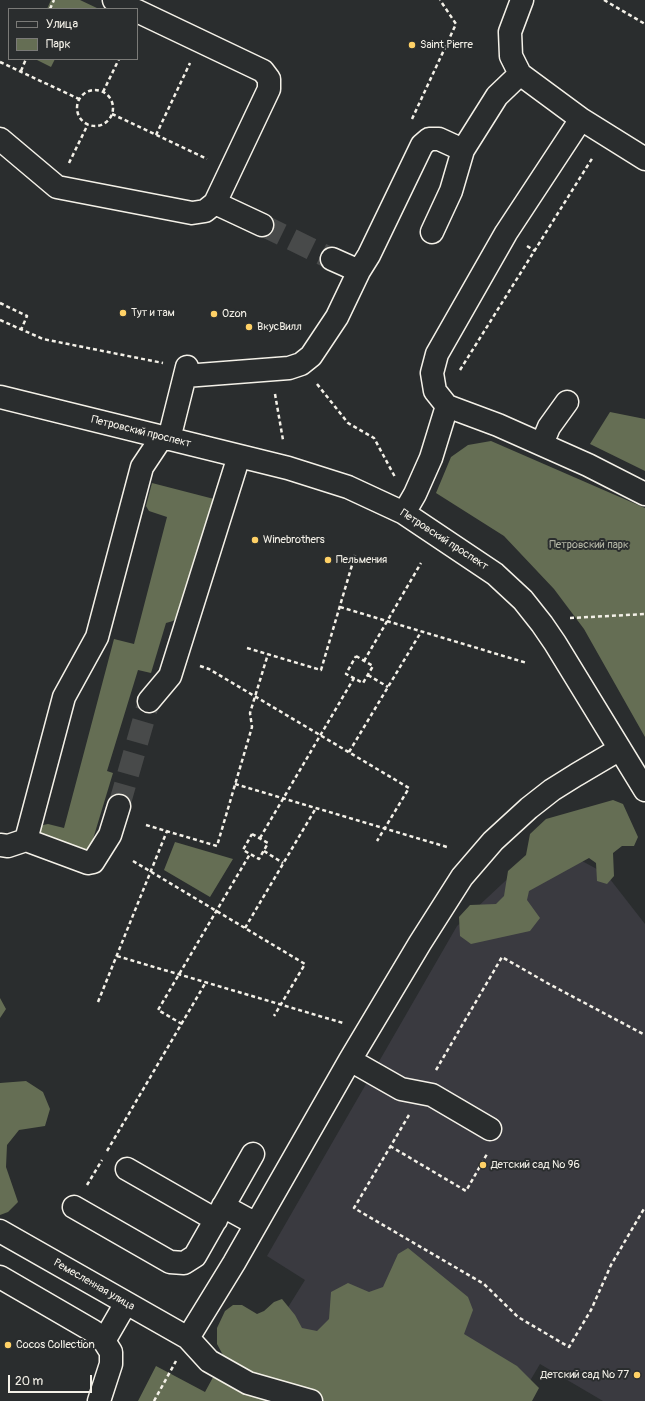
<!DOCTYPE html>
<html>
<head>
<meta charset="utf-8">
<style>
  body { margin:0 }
  #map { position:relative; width:645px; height:1401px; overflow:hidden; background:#2a2d2e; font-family:Pangolin,sans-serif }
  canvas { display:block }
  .legend { position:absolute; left:8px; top:8px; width:130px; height:52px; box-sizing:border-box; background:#2a2d2e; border:1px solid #7b7b78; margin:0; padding:5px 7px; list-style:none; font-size:12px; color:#f4f1e8 }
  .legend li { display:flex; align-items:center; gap:8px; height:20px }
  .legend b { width:20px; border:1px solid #7b7b78 }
  .scale { position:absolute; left:8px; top:1375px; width:84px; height:18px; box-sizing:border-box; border:2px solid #f4f1e8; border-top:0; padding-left:5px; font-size:12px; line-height:14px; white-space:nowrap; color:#f4f1e8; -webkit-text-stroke:3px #2a2d2e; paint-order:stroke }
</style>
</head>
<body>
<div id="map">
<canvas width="645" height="1401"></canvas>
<ul class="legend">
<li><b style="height:5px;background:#2a2d2e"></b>Улица</li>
<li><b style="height:11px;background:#656e54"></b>Парк</li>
</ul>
<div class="scale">20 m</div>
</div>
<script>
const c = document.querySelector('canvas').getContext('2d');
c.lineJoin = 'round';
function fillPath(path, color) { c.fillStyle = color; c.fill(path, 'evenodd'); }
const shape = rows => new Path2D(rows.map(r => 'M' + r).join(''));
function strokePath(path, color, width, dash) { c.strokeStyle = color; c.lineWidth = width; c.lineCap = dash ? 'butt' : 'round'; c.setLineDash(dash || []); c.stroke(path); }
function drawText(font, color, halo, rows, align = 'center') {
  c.font = font + ' Pangolin,sans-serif'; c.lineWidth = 4; c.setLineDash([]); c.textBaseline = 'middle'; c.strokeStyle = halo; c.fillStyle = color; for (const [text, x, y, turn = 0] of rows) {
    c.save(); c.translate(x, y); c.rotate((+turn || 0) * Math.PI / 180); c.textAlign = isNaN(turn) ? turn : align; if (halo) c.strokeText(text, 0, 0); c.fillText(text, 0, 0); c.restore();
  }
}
const built = shape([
  [547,842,606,874,645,924,645,1401,603,1401,540,1364,518,1401,277,1325,305,1280,267,1256,457,926]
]);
const green = shape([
  [51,0,80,0,99,9,47,9],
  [35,59,55,59,51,67],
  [610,412,645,419,645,471,590,444],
  [491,441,645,508,645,737,584,629,554,589,504,536,436,493,451,457,468,445],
  [152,483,214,499,180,614,173,621,166,623,151,673,138,670,107,771,113,773,90,849,83,852,42,837,40,833,40,828,43,825,48,824,64,828,114,639,134,644,167,517,149,511,146,506],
  [613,800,623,804,638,837,634,846,622,846,613,853,614,876,607,884,597,881,596,863,589,858,529,891,527,900,540,918,530,931,471,944,460,936,459,917,470,905,496,904,504,896,508,871,526,855,530,834,546,819],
  [175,842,233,859,210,897,164,870],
  [0,998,6,1009,0,1018],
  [26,1081,43,1092,50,1109,45,1126,19,1130,7,1145,6,1167,18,1202,8,1212,0,1215,0,1083],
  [408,1248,468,1297,473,1310,464,1334,517,1366,539,1388,532,1401,138,1401,156,1366,205,1392,224,1357,217,1344,217,1328,225,1311,233,1305,242,1305,257,1314,264,1311,274,1302,282,1299,295,1315,302,1328,317,1331,329,1319,331,1292,348,1283,369,1292,383,1287,398,1254]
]);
const minorTunnel = shape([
  [262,225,332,259],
  [119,806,149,701]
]);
const path = shape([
  [604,0,645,24],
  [50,9,54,0],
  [0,62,79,99],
  [21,71,26,59],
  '77 108a18 18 0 1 1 36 0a18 18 0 1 1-36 0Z',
  [103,92,119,59],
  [112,114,207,159],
  [412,119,456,24,440,0],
  [156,135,190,63],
  [69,163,88,124],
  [527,246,535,251],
  [0,303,27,316,21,330],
  [0,320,43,339,163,363],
  [460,370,593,157],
  [317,384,348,423,374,438,395,477],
  [275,394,283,440],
  [340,607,527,663],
  [570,618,645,614],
  [247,648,321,670,355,555],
  [356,656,373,666,363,683,346,674,356,656],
  [364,661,421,563],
  [200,666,209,669,409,788,377,841],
  [368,675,388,687],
  [349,752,421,632],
  [235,784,447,847],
  [146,825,217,846,252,727,250,713,268,654],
  [252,834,268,843,259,859,243,850,252,834],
  [260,838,354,678],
  [264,851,283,863],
  [133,861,305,964,274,1016],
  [245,928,316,808],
  [117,956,343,1023],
  [98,1002,167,831],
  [182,1024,158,1010,250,854],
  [436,1070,502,957,549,984,645,1035],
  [409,1115,354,1208,484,1284,518,1317,569,1347,591,1310,611,1265,645,1207],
  [390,1146,466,1191,487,1154],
  [107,1151,206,982],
  [87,1185,102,1160],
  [154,1401,176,1361]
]);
const minor = shape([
  [114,0,133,9],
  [581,119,645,159],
  [0,139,57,187,192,213,205,211,215,203,269,89,269,79,263,71,137,11],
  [215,203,262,225],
  [432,232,451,191,463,150,497,96,520,74],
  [332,259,359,271],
  [185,376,289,368,301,364,311,356,337,317,359,271,369,255,422,145,429,139,439,139,463,150],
  [0,397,288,468,348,487,404,513,495,574,523,600,542,624,555,643,645,790],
  [447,406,435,391,432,373,437,354,506,233,581,119,520,74,511,56,510,32,522,0],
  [169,439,187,367],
  [542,444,549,427,567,402],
  [404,513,415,494,431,458,447,406,498,425,588,465,645,494],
  [149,701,170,676,239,456],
  [26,840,64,697,97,637,142,467,162,437],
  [0,845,8,846,26,840,88,863,93,862,110,835,119,806],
  [350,1060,401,1089,432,1095,490,1129],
  [127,1169,216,1220],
  [223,1206,256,1224],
  [74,1207,170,1262,184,1263,195,1256,253,1154],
  [0,1231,188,1338,209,1361,248,1383,311,1401],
  [0,1277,93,1331,104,1341,111,1352,111,1364,99,1401],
  [188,1338,234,1263,350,1060,420,943,462,877,493,841,529,808,552,790,576,775,620,749],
  [104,1341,126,1303]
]);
const markers = [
  [412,45,4,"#ffd166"],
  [123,313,4,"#ffd166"],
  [214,314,4,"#ffd166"],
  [249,327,4,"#ffd166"],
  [255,540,4,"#ffd166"],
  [328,560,4,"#ffd166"],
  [483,1165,4,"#ffd166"],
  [8,1345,4,"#ffd166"],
  [637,1375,4,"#ffd166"]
];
const poiNames = [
  ["Saint Pierre",420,45],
  ["Тут и там",131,313],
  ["Ozon",222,314],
  ["ВкусВилл",257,327],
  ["Winebrothers",263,540],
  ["Пельмения",336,560],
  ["Детский сад № 96",491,1165],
  ["Cocos Collection",16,1345],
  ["Детский сад № 77",629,1375,"right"]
];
const streetNames = [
  ["Петровский проспект",141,432,14],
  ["Петровский проспект",444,540,33],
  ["Ремесленная улица",94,1285,30]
];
const parkNames = [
  ["Петровский парк",589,545]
];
fillPath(built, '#3a3a40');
fillPath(green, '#656e54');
strokePath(minorTunnel, '#484a4a', 22, [22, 11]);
strokePath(minor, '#f4f1e8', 25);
strokePath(path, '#f4f1e8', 2.5, [4, 3]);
strokePath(minor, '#2a2d2e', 22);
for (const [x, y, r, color] of markers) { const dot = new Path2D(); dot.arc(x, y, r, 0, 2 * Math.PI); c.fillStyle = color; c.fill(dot); strokePath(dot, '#2a2d2e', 1.5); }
drawText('11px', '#f4f1e8', '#2a2d2e', poiNames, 'left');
drawText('11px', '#f4f1e8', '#2a2d2e', streetNames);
drawText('11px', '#b4b6a5', '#2a2d2e', parkNames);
</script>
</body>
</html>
